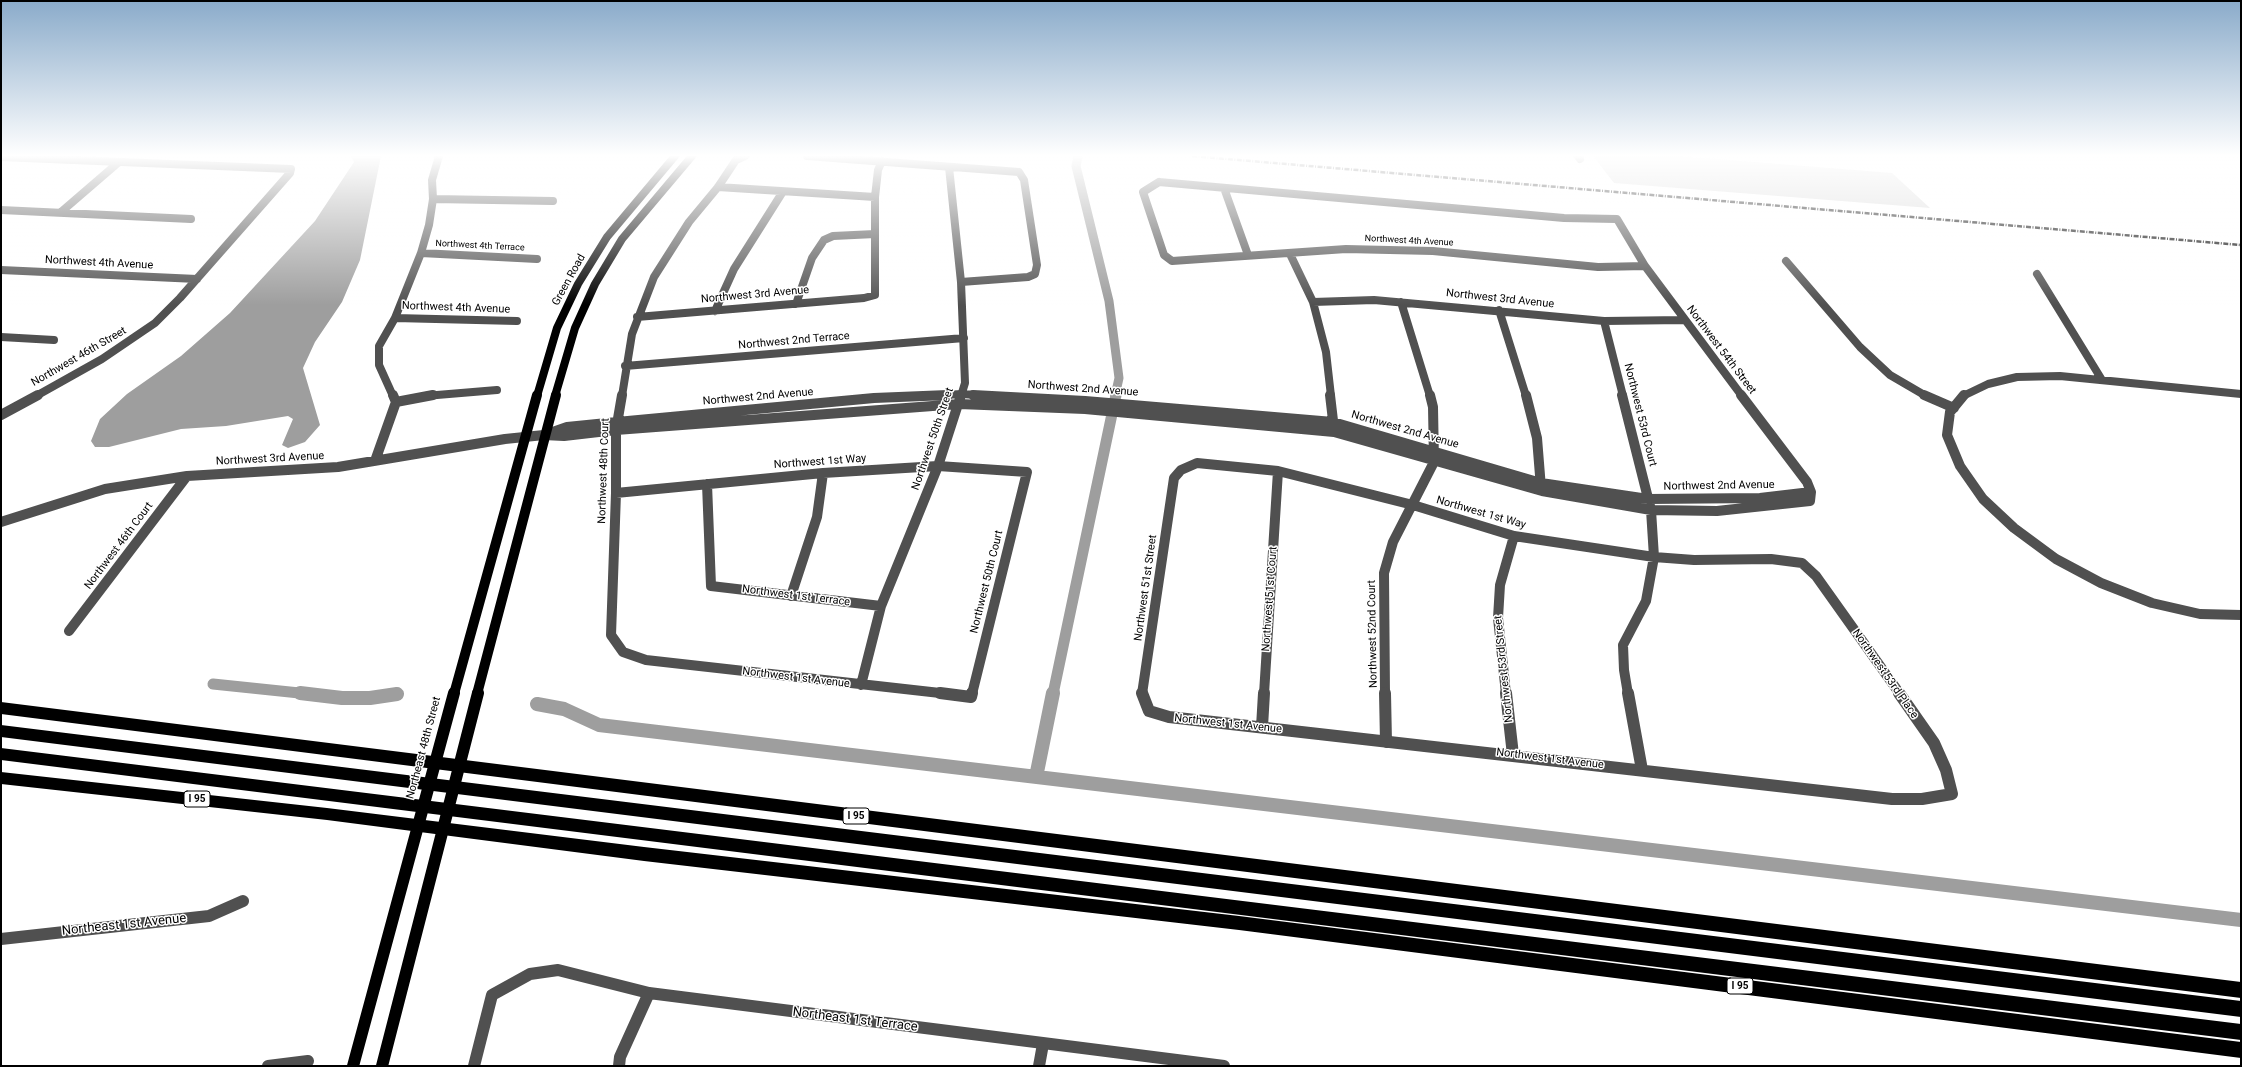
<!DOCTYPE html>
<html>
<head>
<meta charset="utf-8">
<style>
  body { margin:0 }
  #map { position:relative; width:2242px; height:1067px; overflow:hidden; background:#fff; font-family:Roboto,sans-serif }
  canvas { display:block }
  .frame { position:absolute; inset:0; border:2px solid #000; pointer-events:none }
</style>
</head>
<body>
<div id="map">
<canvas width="2242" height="1067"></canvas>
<div class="frame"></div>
</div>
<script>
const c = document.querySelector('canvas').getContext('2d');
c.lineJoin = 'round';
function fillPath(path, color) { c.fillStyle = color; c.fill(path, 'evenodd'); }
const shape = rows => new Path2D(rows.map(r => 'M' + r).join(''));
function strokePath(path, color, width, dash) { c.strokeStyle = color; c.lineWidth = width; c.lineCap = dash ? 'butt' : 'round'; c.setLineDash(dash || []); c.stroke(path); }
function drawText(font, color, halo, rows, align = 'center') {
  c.font = font + ' Roboto,sans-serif'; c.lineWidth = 3; c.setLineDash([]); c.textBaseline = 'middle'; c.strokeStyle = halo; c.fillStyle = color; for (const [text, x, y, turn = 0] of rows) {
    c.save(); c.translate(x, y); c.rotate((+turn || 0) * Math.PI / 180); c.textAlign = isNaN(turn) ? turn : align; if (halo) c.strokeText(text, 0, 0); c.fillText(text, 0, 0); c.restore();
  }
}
const green = shape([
  [1593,156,1679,156,1892,173,1930,208,1614,183]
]);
const water = shape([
  [351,156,381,156,360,260,342,302,315,342,303,368,320,425,305,442,288,448,282,445,293,419,288,416,226,426,181,429,109,447,95,447,91,441,100,419,127,394,181,356,230,313,315,221,354,162]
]);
const canalFar2 = shape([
  [1078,156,1076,166,1109,301,1119,378,1115,396]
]);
const canalFar1 = shape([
  [213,684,309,694],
  [394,694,397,694],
  [1053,694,1116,395]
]);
const canal = shape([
  [300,693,342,698,370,698,397,694],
  [537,704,564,709,599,725,2241,920],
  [1036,777,1053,693]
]);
const minorFar2 = shape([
  [807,156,1019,172,1024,180,1037,265,1035,274,1028,277,961,282],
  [1578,156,1580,159],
  [1,157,291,169,290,173,180,298,155,323,102,359,36,396],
  [949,167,961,282,965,383,961,396],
  [1159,182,1564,218,1617,219,1645,266,1598,267,1433,251,1346,249,1172,261,1164,255,1143,192,1159,182],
  [718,187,875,197],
  [1224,188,1248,255],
  [433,199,553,201],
  [1,210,191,219],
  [61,212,119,162],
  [421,253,537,259],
  [1290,254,1313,302,1326,352,1331,396],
  [1786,261,1860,347,1890,375,1926,396],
  [1645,266,1742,396],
  [1,270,197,279],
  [2037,274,2102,380],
  [1313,302,1374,300,1604,321,1684,320],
  [1401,302,1430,396],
  [796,304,812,258,824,240,833,236,875,234],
  [1499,310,1526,396],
  [715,311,734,269,782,193],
  [637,317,864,298,875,295,875,197,878,170,882,161],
  [395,318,517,321],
  [1604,321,1623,396],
  [1,337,54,340],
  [625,366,964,338],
  [393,396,379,365,379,346,395,318,421,253,429,225,433,199,432,180,439,156],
  [425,396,497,390],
  [622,396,632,334,654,277,689,222,718,187,736,160,745,156],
  [926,396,962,394,991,396],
  [1963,396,1988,384,2017,377,2060,376,2241,394]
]);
const minorFar1 = shape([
  [973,395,1085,401,1333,422,1541,483,1648,499,1760,498,1811,492],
  [1330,395,1334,429],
  [1526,395,1537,438,1541,488],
  [1622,395,1651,510,1654,557,1646,601,1623,645,1624,670,1628,694],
  [1741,395,1807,482,1811,492],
  [1924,395,1954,408],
  [1964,395,1950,412,1947,435,1960,466,1983,499,2014,528,2056,559,2101,583,2152,603,2200,614,2241,615],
  [396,402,433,395],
  [1,415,38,395],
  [547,434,567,427,617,422,874,398,948,395],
  [375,461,396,402,393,395],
  [707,484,711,586,881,606],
  [616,493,611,635,623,652,646,660,949,694],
  [616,493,616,430,622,395],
  [616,493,823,473,938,466,1027,472,972,694],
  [1,522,105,489,187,476,338,467,505,439,544,435,564,436,616,430,959,404,1085,409,1334,432,1542,491,1651,510,1717,511,1810,501,1811,492],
  [791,596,817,517,823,473],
  [69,631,187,476],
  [861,685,881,606,938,466,961,395],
  [1142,694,1174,478,1181,470,1197,463,1278,471,1413,505,1514,536,1654,557,1694,560,1771,559,1802,563,1816,576,1900,694],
  [1264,694,1278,471],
  [1385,694,1384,573,1393,542,1434,462,1433,407,1430,395],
  [1506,694,1498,618,1500,585,1514,536]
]);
const minor = shape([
  [940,693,971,697,972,693],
  [1142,693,1149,711,1169,717,1892,799,1922,799,1952,794,1946,770,1934,743,1899,693],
  [1385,693,1386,742],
  [1506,693,1513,755],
  [1628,693,1642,770],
  [1262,727,1264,693],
  [1,939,209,916,243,901],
  [268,1066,308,1061],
  [474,1066,492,995,530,974,558,970,649,993,1224,1066],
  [619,1066,620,1057,649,993],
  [1039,1066,1043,1044]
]);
const majorFar2 = shape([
  [537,396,557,328,578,284,607,237,675,156],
  [555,396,575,328,595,284,622,239,692,156]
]);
const majorFar1 = shape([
  [454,694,537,395],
  [477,694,556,395]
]);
const major = shape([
  [353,1066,454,693],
  [382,1066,478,693]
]);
const highway = shape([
  [1,702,2241,982,2241,998,1,714,1,702],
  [1,725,2241,1001,2241,1017,1,737,1,725],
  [1,748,2241,1024,2241,1040,1,760,1,748],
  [1,772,327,808,644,847,1239,916,2241,1042,2241,1058,1239,930,644,861,327,820,1,784,1,772]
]);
const rail = shape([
  [1192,156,2241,245]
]);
const farStreetnames = [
  ["Northwest 4th Avenue",1409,241,3],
  ["Northwest 4th Terrace",480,246,3]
];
const shields = [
  [197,799,26],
  [856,816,26],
  [1740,986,26]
];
const shieldNames = [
  ["I 95",197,799],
  ["I 95",856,816],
  ["I 95",1740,986]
];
const streetNames = [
  ["Northwest 4th Avenue",99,263,3],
  ["Green Road",569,280,-61],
  ["Northwest 3rd Avenue",755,295,-5],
  ["Northwest 3rd Avenue",1500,299,6],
  ["Northwest 4th Avenue",456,308,2],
  ["Northwest 2nd Terrace",794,341,-5],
  ["Northwest 54th Street",1721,350,53],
  ["Northwest 46th Street",79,357,-30],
  ["Northwest 2nd Avenue",1083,389,4],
  ["Northwest 2nd Avenue",758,397,-5],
  ["Northwest 53rd Court",1640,415,76],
  ["Northwest 2nd Avenue",1405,430,16],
  ["Northwest 50th Street",933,439,-71],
  ["Northwest 3rd Avenue",270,459,-3],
  ["Northwest 1st Way",820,462,-4],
  ["Northwest 48th Court",604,471,-88],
  ["Northwest 2nd Avenue",1719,486,-1],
  ["Northwest 1st Way",1481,513,16],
  ["Northwest 46th Court",119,546,-53],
  ["Northwest 50th Court",987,582,-76],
  ["Northwest 51st Street",1146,588,-82],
  ["Northwest 1st Terrace",796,596,7],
  ["Northwest 51st Court",1270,599,-86],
  ["Northwest 52nd Court",1373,634,-91],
  ["Northwest 53rd Street",1504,669,-96],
  ["Northwest 53rd Place",1885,674,55],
  ["Northwest 1st Avenue",796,678,7],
  ["Northwest 1st Avenue",1228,724,6],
  ["Northeast 48th Street",424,748,-75],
  ["Northwest 1st Avenue",1550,759,7]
];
const nearStreetnames = [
  ["Northeast 1st Avenue",124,925,-6],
  ["Northeast 1st Terrace",855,1020,7]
];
fillPath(green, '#d7d7d7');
fillPath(water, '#9e9e9e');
strokePath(canalFar2, '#9e9e9e', 9);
strokePath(canalFar1, '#9e9e9e', 11);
strokePath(canal, '#9e9e9e', 14);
strokePath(minorFar2, '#505050', 8);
strokePath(minorFar1, '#505050', 10);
strokePath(minor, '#505050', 12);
strokePath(majorFar2, '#000', 8);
strokePath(majorFar1, '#000', 10);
strokePath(major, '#000', 12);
fillPath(highway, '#000');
strokePath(rail, '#000', 2.5, [5, 1.5, 1, 1.5]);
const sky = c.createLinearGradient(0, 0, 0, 305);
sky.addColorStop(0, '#8aabca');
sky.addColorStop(0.51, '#fff');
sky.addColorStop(1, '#ffffff00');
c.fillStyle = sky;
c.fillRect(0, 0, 2242, 305);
drawText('9px', '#000', '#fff', farStreetnames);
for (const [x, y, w] of shields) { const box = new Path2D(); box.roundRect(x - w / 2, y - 8, w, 16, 3); c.fillStyle = '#fff'; c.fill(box); strokePath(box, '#000', 1); }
drawText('bold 10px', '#000', null, shieldNames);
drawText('11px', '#000', '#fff', streetNames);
drawText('13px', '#000', '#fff', nearStreetnames);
</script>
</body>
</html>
